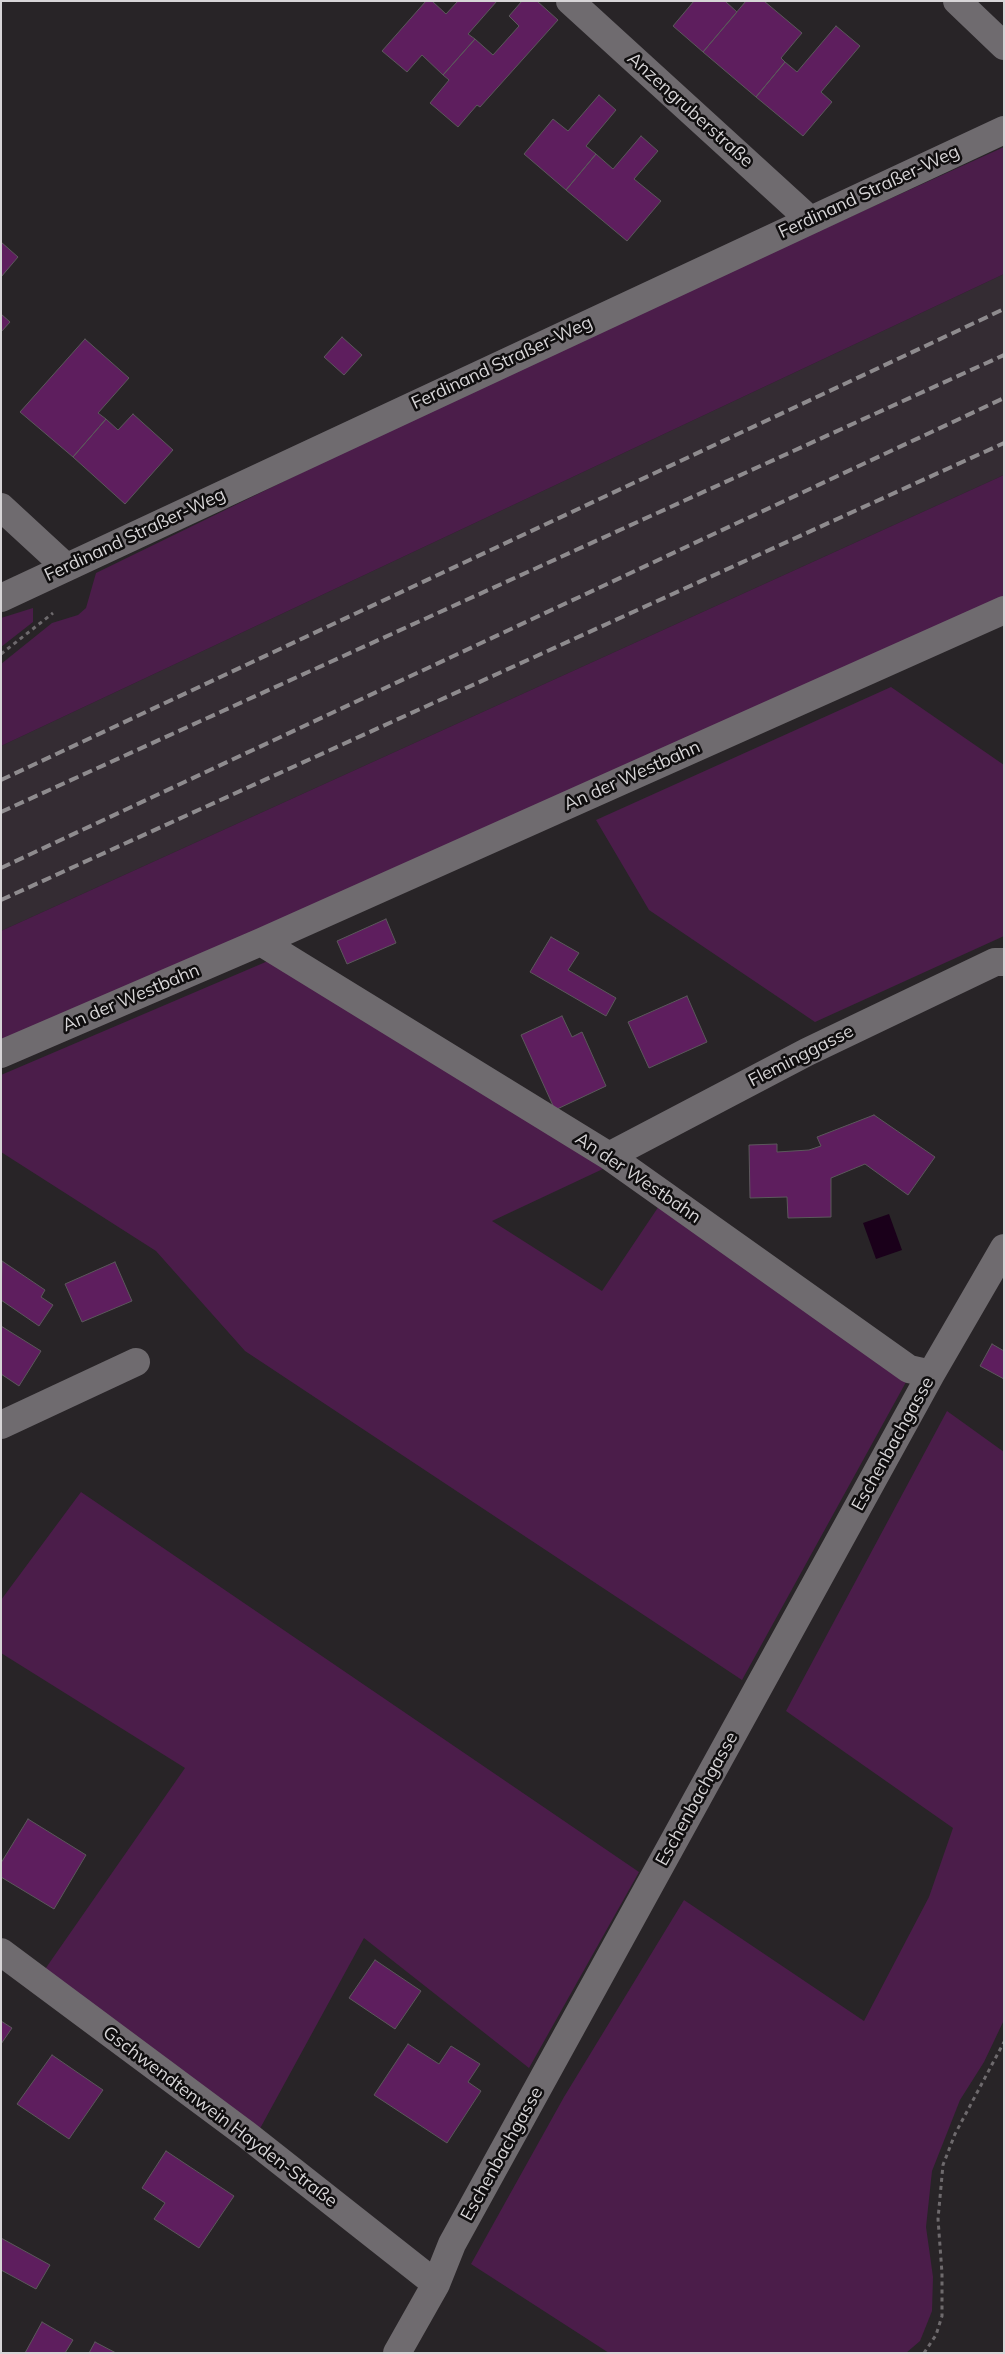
<!DOCTYPE html>
<html>
<head>
<meta charset="utf-8">
<style>
  body { margin:0 }
  #map { position:relative; width:1005px; height:2354px; overflow:hidden; background:#282427; font-family:Mulish,sans-serif }
  canvas { display:block }
  .frame { position:absolute; inset:0; border:2px solid #d7d5d7; pointer-events:none }
</style>
</head>
<body>
<div id="map">
<canvas width="1005" height="2354"></canvas>
<div class="frame"></div>
</div>
<script>
const c = document.querySelector('canvas').getContext('2d');
c.lineJoin = 'round';
function fillPath(path, color) { c.fillStyle = color; c.fill(path, 'evenodd'); }
const shape = rows => new Path2D(rows.map(r => 'M' + r).join(''));
function strokePath(path, color, width, dash) { c.strokeStyle = color; c.lineWidth = width; c.lineCap = dash ? 'butt' : 'round'; c.setLineDash(dash || []); c.stroke(path); }
function drawText(font, color, halo, rows, align = 'center') {
  c.font = font + ' Mulish,sans-serif'; c.lineWidth = 5; c.setLineDash([]); c.textBaseline = 'middle'; c.strokeStyle = halo; c.fillStyle = color; for (const [text, x, y, turn = 0] of rows) {
    c.save(); c.translate(x, y); c.rotate((+turn || 0) * Math.PI / 180); c.textAlign = isNaN(turn) ? turn : align; if (halo) c.strokeText(text, 0, 0); c.fillText(text, 0, 0); c.restore();
  }
}
const built = shape([
  [1004,274,1004,475,1,931,1,746]
]);
const green = shape([
  [1004,147,1004,274,1,746,1,664,52,623,78,615,86,608,96,573,508,372],
  [1004,475,1004,599,1,1044,1,931],
  [33,608,33,622,1,647,1,618],
  [891,687,1004,765,1004,936,815,1022,649,910,596,820],
  [268,961,605,1168,492,1221,602,1291,659,1206,906,1382,742,1680,245,1351,156,1251,1,1152,1,1075],
  [947,1411,1004,1452,1004,2020,984,2062,960,2100,932,2171,926,2227,933,2277,932,2311,920,2341,906,2353,609,2353,471,2264,564,2097,684,1900,864,2021,929,1897,953,1828,786,1711],
  [81,1492,639,1872,529,2068,364,1938,257,2134,41,1975,185,1768,1,1653,1,1600]
]);
const water = shape([
  [889,1214,902,1250,876,1259,863,1223]
]);
const building = shape([
  [426,1,432,1,446,14,458,1,497,1,468,34,475,39,443,75,422,55,407,72,382,51,426,1],
  [522,1,537,1,558,20,480,107,477,105,458,127,430,103,449,80,443,75,475,39,493,55,519,26,509,16,522,1],
  [694,1,725,1,737,12,703,52,673,26,694,1],
  [746,1,764,1,802,33,781,58,785,62,756,97,703,52,746,1],
  [836,26,860,46,821,92,832,102,803,136,756,97,785,62,797,72,836,26],
  [599,95,616,110,586,146,596,154,566,190,524,154,553,119,568,131,599,95],
  [641,136,658,151,634,179,661,201,627,241,566,190,596,154,613,169,641,136],
  [1,242,18,257,1,277,1,242],
  [1,314,10,322,1,332,1,314],
  [342,337,362,355,344,375,324,357,342,337],
  [85,339,129,378,98,413,106,419,73,457,20,412,85,339],
  [133,414,173,450,125,504,73,457,106,419,118,430,133,414],
  [386,919,396,943,347,964,337,941,386,919],
  [551,937,579,953,568,970,616,998,606,1016,530,972,551,937],
  [687,996,707,1042,649,1068,628,1022,687,996],
  [562,1016,572,1037,582,1032,606,1086,555,1110,521,1035,562,1016],
  [874,1115,935,1157,908,1195,865,1164,831,1178,831,1217,788,1218,787,1197,750,1198,749,1145,777,1144,777,1152,809,1150,821,1146,817,1137,874,1115],
  [2,1261,45,1290,41,1297,53,1305,39,1326,1,1300,2,1261],
  [115,1262,132,1301,82,1322,65,1284,115,1262],
  [1,1326,41,1351,19,1386,1,1374,1,1326],
  [992,1344,1004,1351,1004,1379,980,1366,992,1344],
  [28,1819,86,1855,54,1909,1,1877,1,1863,28,1819],
  [375,1960,421,1991,395,2029,349,1998,375,1960],
  [1,2021,12,2028,1,2044,1,2021],
  [408,2044,439,2064,451,2046,480,2064,468,2082,481,2091,447,2143,374,2095,408,2044],
  [52,2055,103,2090,69,2139,17,2104,52,2055],
  [166,2151,234,2196,199,2248,154,2219,165,2203,142,2188,166,2151],
  [1,2238,50,2265,36,2289,1,2270,1,2238],
  [42,2322,73,2340,65,2353,25,2353,42,2322],
  [95,2342,116,2353,89,2353,95,2342]
]);
const path = shape([
  [1,654,53,613],
  [924,2353,936,2335,942,2316,942,2273,938,2219,943,2165,955,2134,1004,2042]
]);
const minor = shape([
  [570,1,809,219],
  [957,1,1004,46],
  [1,507,66,567],
  [1,598,1004,130],
  [261,942,609,1156,909,1369,931,1374],
  [1,1054,261,942,1004,610],
  [609,1156,807,1052,995,962,1004,962],
  [1,1425,136,1362],
  [1,1952,247,2135,436,2284],
  [397,2353,436,2284,452,2244,931,1374,1004,1248]
]);
const rail = shape([
  [1,780,1004,309],
  [1,812,1004,355],
  [1,868,1004,398],
  [1,900,1004,443]
]);
const streetNames = [
  ["Anzengruberstraße",690,110,42],
  ["Ferdinand Straßer-Weg",869,192,-25],
  ["Ferdinand Straßer-Weg",502,363,-25],
  ["Ferdinand Straßer-Weg",135,535,-25],
  ["An der Westbahn",632,776,-24],
  ["An der Westbahn",131,998,-23],
  ["Fleminggasse",801,1056,-27],
  ["An der Westbahn",638,1178,34],
  ["Eschenbachgasse",893,1444,-61],
  ["Eschenbachgasse",697,1799,-61],
  ["Gschwendtenwein Hayden-Straße",220,2117,37],
  ["Eschenbachgasse",502,2154,-61]
];
fillPath(built, '#342c33');
fillPath(green, '#4b1d4a');
fillPath(water, '#1a001a');
fillPath(building, '#5e1e5e');
strokePath(building, '#5c585c', 1);
strokePath(path, '#6e6a6d', 3, [4, 4]);
strokePath(minor, '#6f6b6f', 28);
strokePath(rail, '#8e8b8e', 4, [10, 5]);
drawText('18px', '#d7d5d7', '#100e0f', streetNames);
</script>
</body>
</html>
